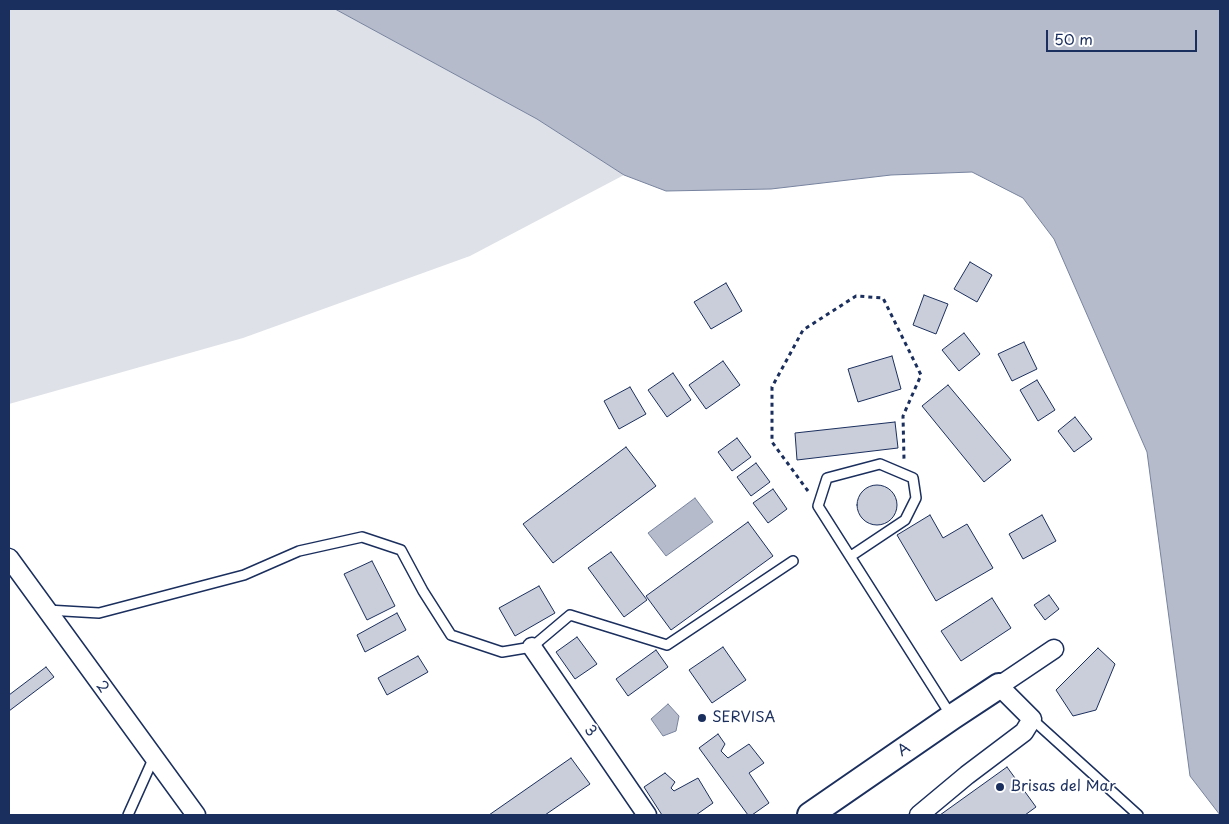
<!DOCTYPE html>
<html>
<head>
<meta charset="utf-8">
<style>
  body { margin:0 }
  #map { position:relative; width:1229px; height:824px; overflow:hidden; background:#fff; font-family:"Playpen Sans",sans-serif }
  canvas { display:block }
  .frame { position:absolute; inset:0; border:10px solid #1b2f5e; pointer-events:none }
  .scale { position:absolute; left:1046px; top:30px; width:151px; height:22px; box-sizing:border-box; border:2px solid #1b2f5e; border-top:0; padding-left:6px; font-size:15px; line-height:18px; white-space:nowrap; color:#1b2f5e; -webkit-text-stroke:4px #fff; paint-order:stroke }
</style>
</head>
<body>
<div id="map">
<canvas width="1229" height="824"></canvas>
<div class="frame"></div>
<div class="scale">50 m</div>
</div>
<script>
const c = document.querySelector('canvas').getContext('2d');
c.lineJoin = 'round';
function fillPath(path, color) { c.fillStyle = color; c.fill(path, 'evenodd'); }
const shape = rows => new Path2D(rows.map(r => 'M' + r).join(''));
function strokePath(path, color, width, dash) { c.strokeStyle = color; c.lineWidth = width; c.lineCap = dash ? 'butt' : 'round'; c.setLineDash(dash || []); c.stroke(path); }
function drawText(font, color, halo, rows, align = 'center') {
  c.font = font + ' "Playpen Sans",sans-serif'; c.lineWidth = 4; c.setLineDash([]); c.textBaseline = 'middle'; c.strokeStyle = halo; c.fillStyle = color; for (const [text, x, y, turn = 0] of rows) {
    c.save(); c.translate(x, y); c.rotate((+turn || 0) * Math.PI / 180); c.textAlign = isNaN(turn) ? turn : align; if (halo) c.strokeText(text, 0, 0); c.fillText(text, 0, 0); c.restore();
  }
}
const green = shape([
  [9,9,335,9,537,119,624,175,470,256,243,338,9,404]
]);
const water = shape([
  [335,9,1220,9,1220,815,1190,776,1147,452,1054,239,1023,198,972,172,891,175,771,189,666,191,624,175,537,119,335,9],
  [695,498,713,522,666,556,648,533,695,498],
  [668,704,679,716,676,731,663,736,651,719,668,704]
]);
const building = shape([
  [970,262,992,275,977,302,954,289,970,262],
  [726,283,742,311,711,329,694,302,726,283],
  [924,295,948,304,936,334,913,325,924,295],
  [964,333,980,354,959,371,942,350,964,333],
  [1024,342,1037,369,1012,381,998,354,1024,342],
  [892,356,901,389,858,402,848,369,892,356],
  [723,361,740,385,706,409,689,385,723,361],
  [673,373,691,400,667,417,648,390,673,373],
  [1037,380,1055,410,1038,421,1020,390,1037,380],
  [948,385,1011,460,984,482,922,406,948,385],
  [630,387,646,414,619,429,604,401,630,387],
  [1075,417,1092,439,1074,452,1058,431,1075,417],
  [895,422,898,448,797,460,795,433,895,422],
  [737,438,751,457,732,471,718,452,737,438],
  [626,447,656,486,553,563,523,524,626,447],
  [756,463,770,482,751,496,737,477,756,463],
  '857 505a20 20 0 1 1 40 0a20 20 0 1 1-40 0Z',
  [773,489,787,509,768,523,753,503,773,489],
  [930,515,943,538,967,524,993,568,936,601,897,535,930,515],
  [1042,515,1056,541,1023,559,1009,534,1042,515],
  [748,522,773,556,671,630,646,596,748,522],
  [611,552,647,600,624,617,588,568,611,552],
  [372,561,395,606,367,620,344,574,372,561],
  [539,586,555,613,515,636,499,608,539,586],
  [1049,595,1059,609,1045,620,1034,605,1049,595],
  [992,598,1011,628,961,661,941,631,992,598],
  [397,613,406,630,365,652,357,635,397,613],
  [577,637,597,664,575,679,556,652,577,637],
  [723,647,746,680,712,703,689,670,723,647],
  [1098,648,1115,664,1096,710,1073,716,1056,690,1098,648],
  [656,650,668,667,628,696,616,679,656,650],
  [418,656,428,672,387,695,378,678,418,656],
  [46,667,54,677,9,711,9,695,46,667],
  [718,734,725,744,721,751,728,758,749,744,764,763,749,773,769,803,752,815,748,815,699,748,718,734],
  [571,758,590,784,545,815,489,815,571,758],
  [1007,767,1036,807,1025,815,940,815,1007,767],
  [665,773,675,782,671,788,674,791,698,778,713,803,696,815,662,815,644,787,665,773]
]);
const path = shape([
  [808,491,772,442,772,387,803,330,856,296,883,298,921,375,903,416,904,459]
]);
const service = shape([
  [851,556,905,520,916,498,913,478,880,464,827,478,818,506,952,717],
  [47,610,99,613,244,575,299,551,362,537,401,550,423,591,451,635,502,652,532,647,570,615,667,645,793,561],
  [1032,719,1138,815],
  [128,815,154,757]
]);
const minor = shape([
  [9,558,196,815],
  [532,647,647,815],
  [919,815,967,775,1024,732,1032,719,999,686,1054,649]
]);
const secondary = shape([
  [810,815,952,717,999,686]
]);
const markers = [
  [702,718,5,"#1b2f5e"],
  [1000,787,5,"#1b2f5e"]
];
const streetNames = [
  ["2",102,687,54],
  ["3",590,731,56],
  ["A",904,750,-35]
];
const poiNames = [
  ["SERVISA",712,718],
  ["Brisas del Mar",1010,787]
];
fillPath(green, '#dee1e7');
fillPath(water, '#b5bbca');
strokePath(water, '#77839f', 1);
fillPath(building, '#caceda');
strokePath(building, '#1b2f5e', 1);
strokePath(service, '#1b2f5e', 12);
strokePath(minor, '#1b2f5e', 21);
strokePath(secondary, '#1b2f5e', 28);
strokePath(path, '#1b2f5e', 3, [4, 4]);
strokePath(service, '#fff', 9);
strokePath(minor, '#fff', 18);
strokePath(secondary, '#fff', 24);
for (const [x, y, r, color] of markers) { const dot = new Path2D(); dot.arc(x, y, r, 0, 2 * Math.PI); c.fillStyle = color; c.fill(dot); strokePath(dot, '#fff', 2); }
drawText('15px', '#1b2f5e', '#fff', streetNames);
drawText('15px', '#1b2f5e', '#fff', poiNames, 'left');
</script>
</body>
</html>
